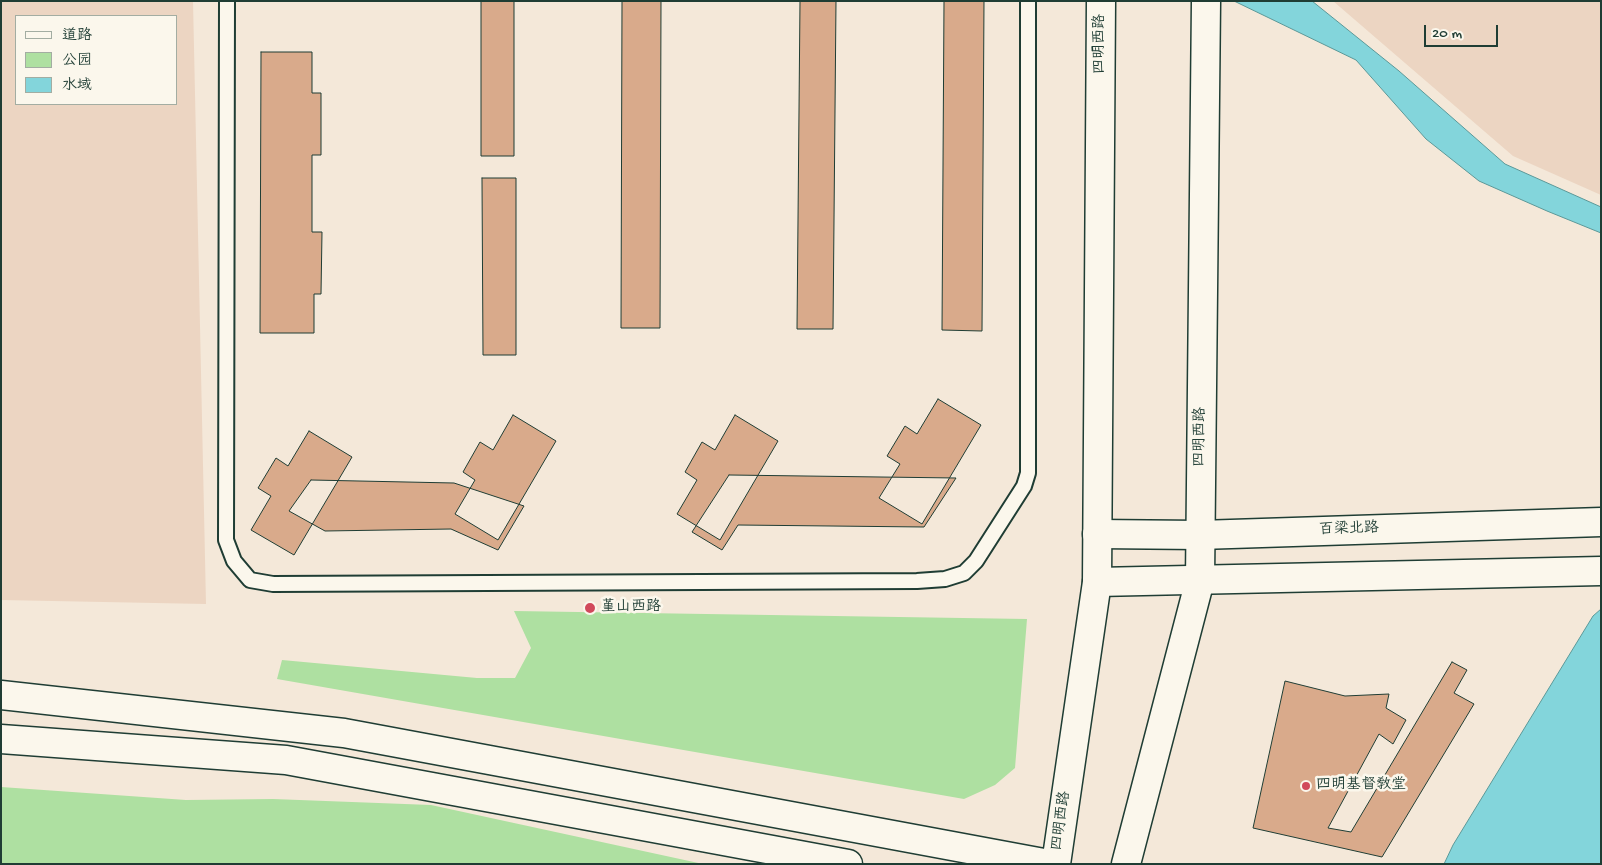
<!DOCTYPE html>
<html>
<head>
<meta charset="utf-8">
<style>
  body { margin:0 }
  #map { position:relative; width:1602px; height:865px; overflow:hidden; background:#f4e8d9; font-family:"Gochi Hand","LXGW WenKai TC",sans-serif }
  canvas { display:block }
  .frame { position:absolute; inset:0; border:2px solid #1f3d34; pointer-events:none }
  .legend { position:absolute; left:15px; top:15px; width:162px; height:90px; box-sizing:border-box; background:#fbf7ec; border:1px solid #a3ada2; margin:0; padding:6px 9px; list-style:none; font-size:15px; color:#1f3d34 }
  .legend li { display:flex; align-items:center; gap:10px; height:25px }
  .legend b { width:25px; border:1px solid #a3ada2 }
  .scale { position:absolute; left:1424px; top:25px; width:74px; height:22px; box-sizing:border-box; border:2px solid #1f3d34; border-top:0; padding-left:6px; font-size:15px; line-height:18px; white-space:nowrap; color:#1f3d34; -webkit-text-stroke:4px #fbf7ec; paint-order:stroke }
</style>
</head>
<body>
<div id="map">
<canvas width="1602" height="865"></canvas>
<div class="frame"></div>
<ul class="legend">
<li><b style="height:6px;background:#fbf7ec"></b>道路</li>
<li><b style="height:14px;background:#aee0a1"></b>公园</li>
<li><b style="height:14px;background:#83d5db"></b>水域</li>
</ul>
<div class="scale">20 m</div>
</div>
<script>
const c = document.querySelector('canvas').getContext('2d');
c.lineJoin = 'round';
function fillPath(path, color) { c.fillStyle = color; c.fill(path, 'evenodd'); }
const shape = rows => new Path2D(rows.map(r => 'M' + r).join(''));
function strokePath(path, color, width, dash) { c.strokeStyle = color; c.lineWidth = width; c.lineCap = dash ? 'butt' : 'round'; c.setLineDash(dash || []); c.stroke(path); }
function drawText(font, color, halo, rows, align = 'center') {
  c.font = font + ' "Gochi Hand","LXGW WenKai TC",sans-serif'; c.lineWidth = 5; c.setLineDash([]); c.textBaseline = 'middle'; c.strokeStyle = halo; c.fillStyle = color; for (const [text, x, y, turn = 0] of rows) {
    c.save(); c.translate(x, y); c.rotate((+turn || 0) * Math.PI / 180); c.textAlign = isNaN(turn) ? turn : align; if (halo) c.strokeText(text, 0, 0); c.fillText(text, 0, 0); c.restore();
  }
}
const built = shape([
  [1,1,193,1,206,604,1,600],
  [16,16,176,16,176,104,16,104],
  [1333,1,1601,1,1601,195,1513,156]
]);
const green = shape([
  [514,611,1027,619,1015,768,995,785,964,799,277,679,282,660,477,678,515,678,531,648],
  [1,787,186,800,273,799,431,805,703,864,1,864]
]);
const water = shape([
  [1234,1,1312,1,1399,71,1505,164,1601,207,1601,233,1547,211,1479,181,1426,139,1356,60,1234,1],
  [1601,609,1601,864,1444,864,1453,845,1593,616,1601,609]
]);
const building = shape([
  [481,1,514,1,514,156,481,156,481,1],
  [622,1,661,1,660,328,621,328,622,1],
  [800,1,836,1,833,329,797,329,800,1],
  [944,1,984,1,982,331,942,330,944,1],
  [261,52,312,52,312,93,321,93,321,155,312,155,312,232,322,232,321,294,314,294,314,333,260,333,261,52],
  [482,178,516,178,516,355,483,355,482,178],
  [938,399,981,425,922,524,879,498,900,464,887,456,905,426,917,434,938,399],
  [513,415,556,441,498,540,455,514,475,480,463,472,480,442,493,450,513,415],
  [735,415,778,441,720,540,677,514,697,480,685,472,702,442,715,450,735,415],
  [309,431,352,457,294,555,251,530,271,496,258,488,276,458,288,466,309,431],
  [729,475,956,478,924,527,738,525,722,550,692,532,729,475],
  [311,480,454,483,524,506,498,550,451,529,325,531,289,511,311,480],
  [1452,662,1467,670,1454,693,1474,704,1382,857,1253,828,1285,681,1345,696,1389,694,1386,708,1406,720,1393,744,1379,734,1328,828,1351,832,1452,662]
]);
const service = shape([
  [227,1,226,540,234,561,250,580,273,584,917,581,945,579,964,573,976,561,1024,486,1028,473,1028,1]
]);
const tertiary = shape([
  [1097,534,1200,535,1601,522],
  [1097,582,1601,571]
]);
const secondary = shape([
  [1,695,344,733,1049,864],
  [1,739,286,760,848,864],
  [1056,864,1097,582,1101,1],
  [1126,864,1200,580,1206,1]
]);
const markers = [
  [590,608,6,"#d1495b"],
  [1306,786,5,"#d1495b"]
];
const streetNames = [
  ["四明西路",1101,44,-90],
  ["四明西路",1201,437,-89],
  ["百梁北路",1349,530,-2],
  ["四明西路",1062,821,-82]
];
const poiNames = [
  ["堇山西路",601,608],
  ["四明基督教堂",1316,786]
];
fillPath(built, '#ecd5c2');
fillPath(green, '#aee0a1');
fillPath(water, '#83d5db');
strokePath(water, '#5b9898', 1);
fillPath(building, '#d9aa8b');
strokePath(building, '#1f3d34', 1);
strokePath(service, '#1f3d34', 18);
strokePath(tertiary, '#1f3d34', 31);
strokePath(secondary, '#1f3d34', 31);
strokePath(service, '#fbf7ec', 14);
strokePath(tertiary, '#fbf7ec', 28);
strokePath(secondary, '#fbf7ec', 28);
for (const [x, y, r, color] of markers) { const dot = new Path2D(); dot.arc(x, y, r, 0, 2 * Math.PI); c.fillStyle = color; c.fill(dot); strokePath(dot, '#fbf7ec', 2); }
drawText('15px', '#1f3d34', '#fbf7ec', streetNames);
drawText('15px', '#1f3d34', '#fbf7ec', poiNames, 'left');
</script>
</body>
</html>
